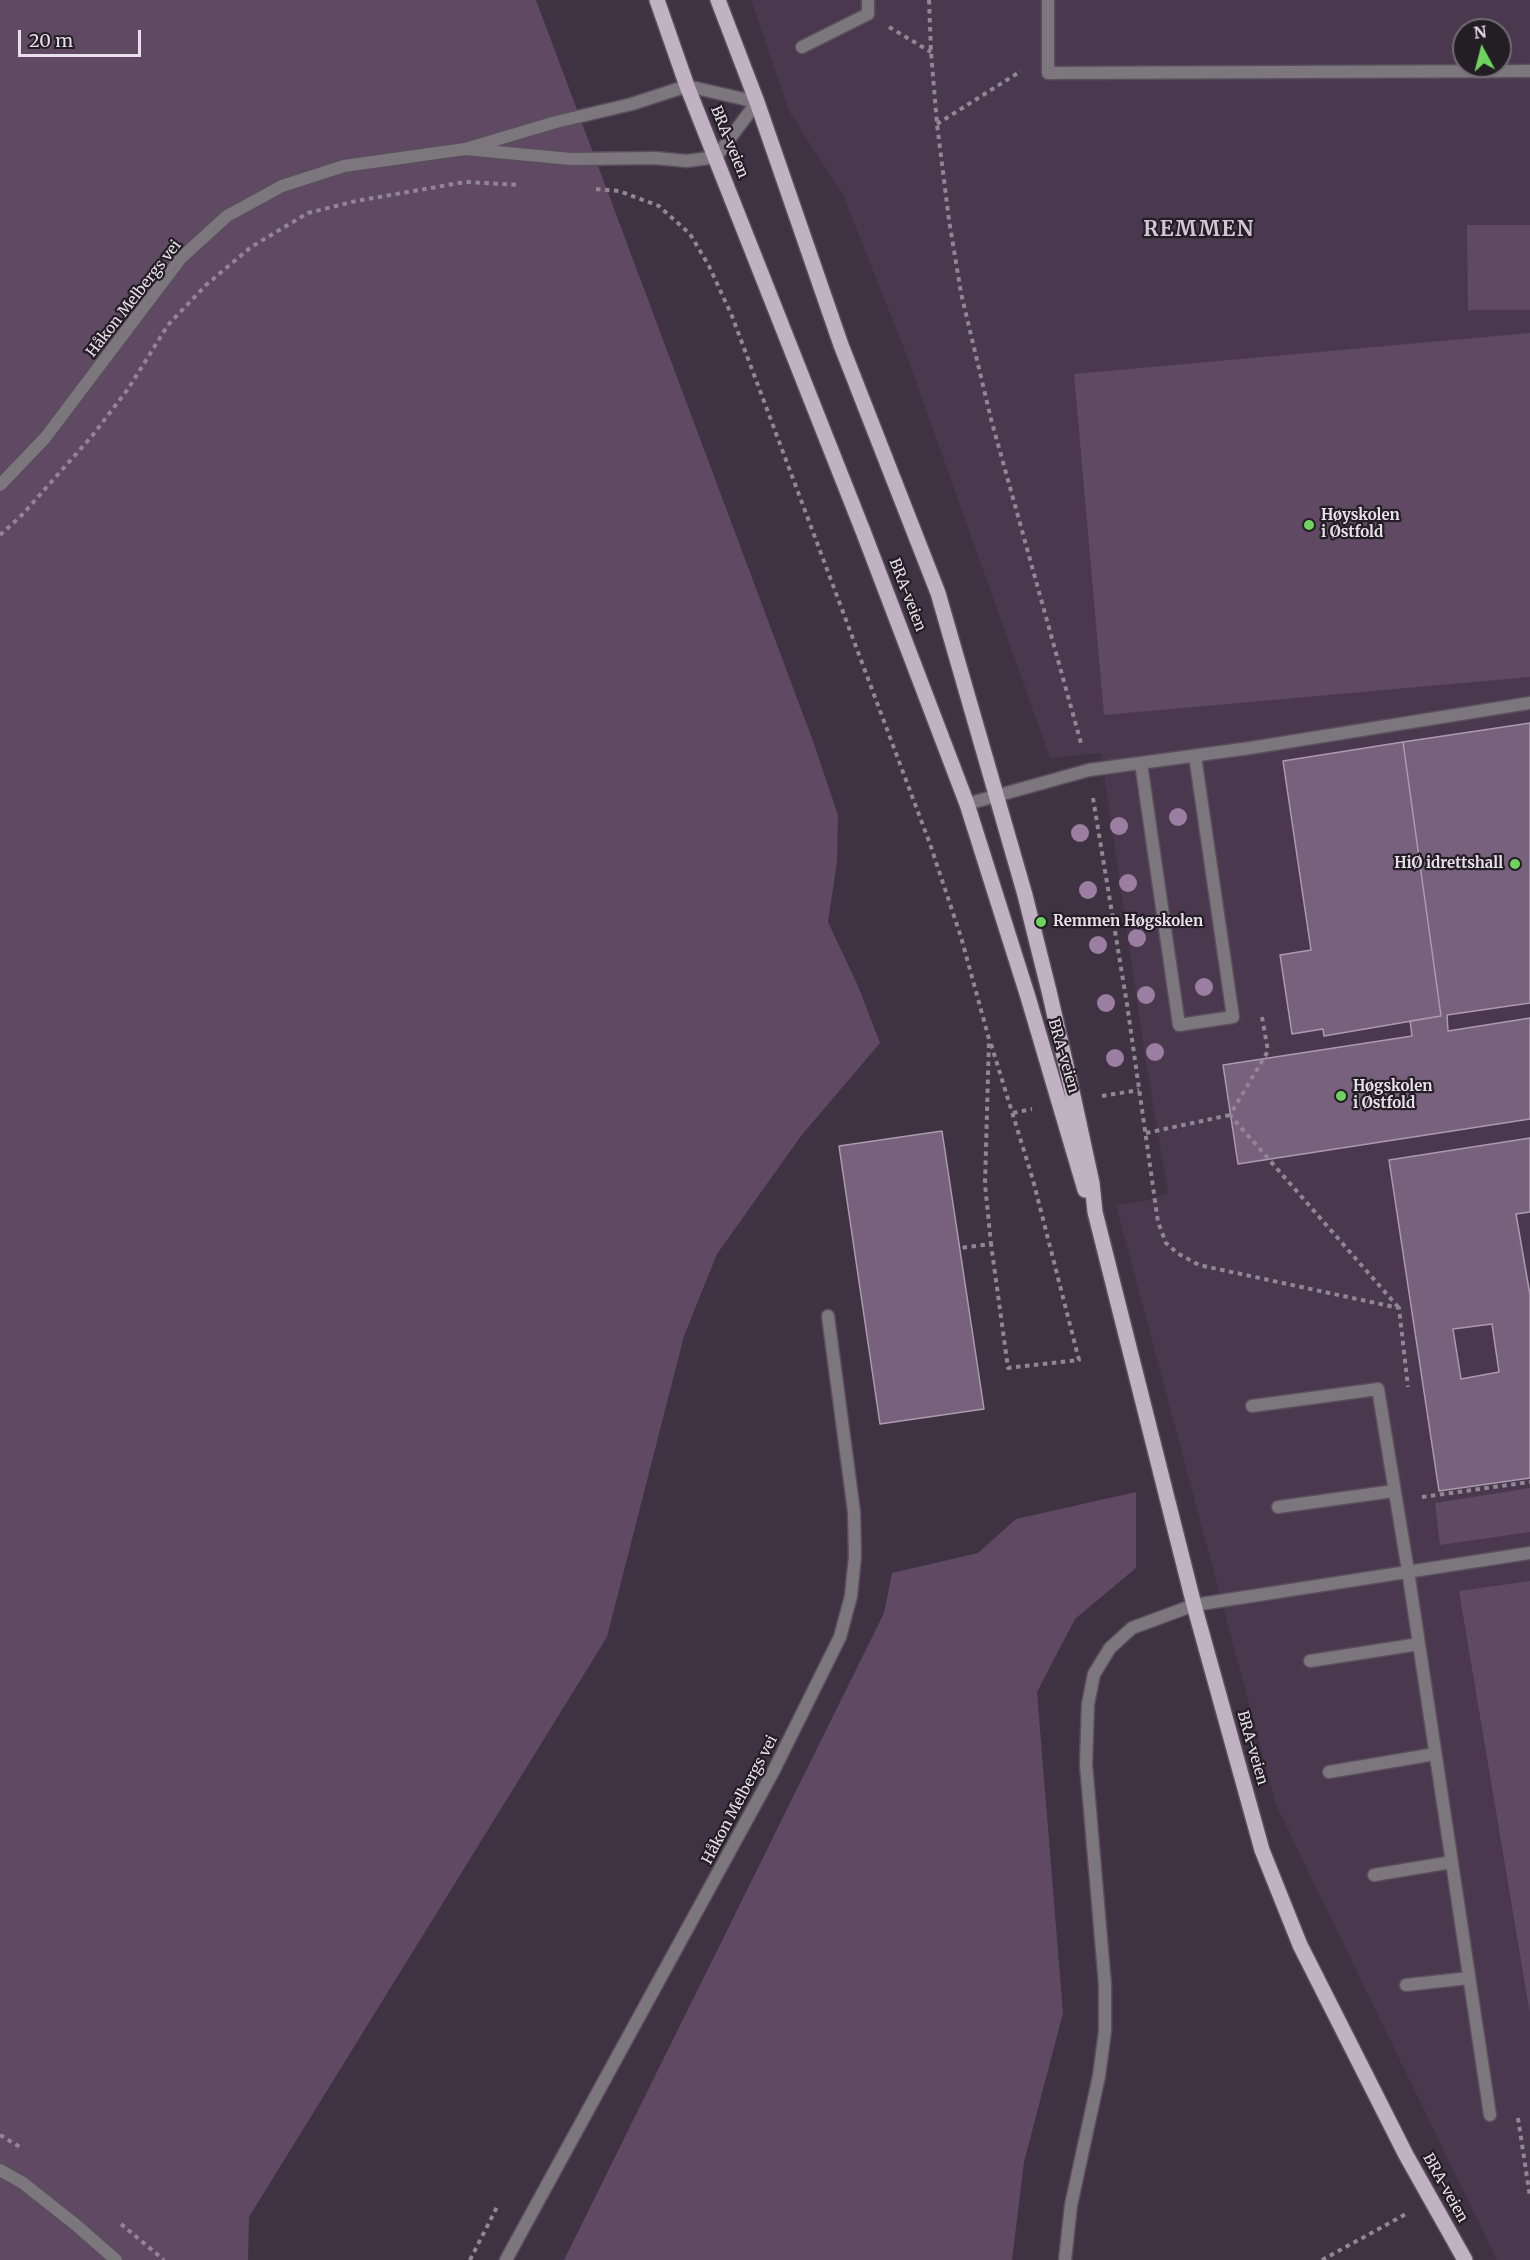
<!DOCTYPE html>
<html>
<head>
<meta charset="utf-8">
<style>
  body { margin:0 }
  #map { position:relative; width:1530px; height:2260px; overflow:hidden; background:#3f3242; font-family:Merriweather,serif }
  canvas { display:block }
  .north { position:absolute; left:1452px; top:18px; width:60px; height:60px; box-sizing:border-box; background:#231d24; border:2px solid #726b73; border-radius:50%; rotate:353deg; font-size:16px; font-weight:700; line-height:24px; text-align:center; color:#e8e0ea }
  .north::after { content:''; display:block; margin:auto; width:21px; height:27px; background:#70d35f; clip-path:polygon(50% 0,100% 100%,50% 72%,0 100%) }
  .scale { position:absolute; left:18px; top:30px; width:123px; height:27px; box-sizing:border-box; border:3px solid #e8e0ea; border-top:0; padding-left:8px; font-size:18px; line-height:21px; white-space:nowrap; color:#e8e0ea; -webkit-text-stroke:4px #231d24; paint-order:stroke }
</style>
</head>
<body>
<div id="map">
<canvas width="1530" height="2260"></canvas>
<div class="north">N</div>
<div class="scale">20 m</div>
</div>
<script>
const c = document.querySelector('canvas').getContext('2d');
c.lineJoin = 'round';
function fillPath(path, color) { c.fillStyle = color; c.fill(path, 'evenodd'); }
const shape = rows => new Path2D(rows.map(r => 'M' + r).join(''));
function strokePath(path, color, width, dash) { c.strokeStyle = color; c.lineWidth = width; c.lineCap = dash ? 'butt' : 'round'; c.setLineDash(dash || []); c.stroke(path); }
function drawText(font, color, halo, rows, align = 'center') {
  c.font = font + ' Merriweather,serif'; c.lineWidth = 4.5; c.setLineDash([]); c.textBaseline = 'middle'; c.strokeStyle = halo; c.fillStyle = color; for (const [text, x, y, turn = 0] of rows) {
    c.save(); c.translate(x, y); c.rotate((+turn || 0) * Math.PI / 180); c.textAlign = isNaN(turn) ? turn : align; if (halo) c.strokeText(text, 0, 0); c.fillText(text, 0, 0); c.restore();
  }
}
const built = shape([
  [751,0,1530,0,1530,2260,1497,2260,1276,1805,1116,1205,1146,1201,1168,1193,1146,1062,1101,753,1050,758,904,348,843,195,790,113],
  [1464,30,1500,30,1500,66,1464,66]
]);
const green = shape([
  [0,0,536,0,813,741,838,815,837,862,828,922,858,986,880,1043,801,1136,717,1254,684,1336,607,1637,249,2217,248,2260,0,2260],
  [1467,225,1530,225,1530,310,1468,310],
  [1530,333,1530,677,1104,715,1074,374],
  [1530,1488,1530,1532,1440,1545,1435,1503],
  [1136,1492,1136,1568,1075,1619,1037,1692,1063,2013,1024,2162,1012,2260,564,2260,884,1613,892,1573,978,1553,1016,1519],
  [1530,1581,1530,2014,1459,1591]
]);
const building = shape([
  [1530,723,1530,1003,1447,1015,1448,1031,1530,1018,1530,1119,1238,1164,1223,1065,1412,1036,1410,1021,1441,1016,1403,742,1530,723],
  [1403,742,1441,1016,1324,1036,1323,1029,1292,1034,1280,955,1311,950,1283,761,1403,742],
  [942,1131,984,1409,880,1424,839,1146,942,1131],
  [1530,1138,1530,1212,1516,1214,1530,1295,1530,1478,1439,1491,1389,1160,1530,1138],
  [1492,1324,1499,1372,1461,1379,1453,1329,1492,1324]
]);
const path = shape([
  [929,0,931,52,937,124,949,220,961,293,991,419,1081,743],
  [889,27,931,52],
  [937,124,1021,71],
  [596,189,619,191,659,206,690,234,709,266,732,316,930,844,961,937,989,1039,985,1184,991,1244,960,1248],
  [0,535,22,515,92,436,128,389,168,325,206,285,251,247,308,213,356,201,465,182,519,185],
  [1093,798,1127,1004,1158,1222,1166,1243,1177,1253,1199,1265,1399,1308,1408,1387],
  [1262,1017,1268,1051,1230,1115,1399,1308],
  [991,1044,1033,1180,1079,1360,1008,1368,991,1244],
  [1102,1096,1139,1090],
  [1013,1113,1032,1109],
  [1146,1133,1230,1115],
  [1422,1497,1530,1482],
  [1518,2118,1530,2197],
  [0,2135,20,2147],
  [121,2224,164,2260],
  [470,2260,498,2205],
  [1322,2260,1406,2214]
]);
const lane = shape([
  [1048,0,1048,73,1530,71],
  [802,47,868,14,868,0],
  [1141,763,1179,1025,1233,1017,1195,756],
  [967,804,1089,770,1250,748,1530,703],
  [1252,1406,1378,1389,1408,1571,1490,2115],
  [1278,1507,1394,1491],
  [1310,1661,1419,1644],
  [1329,1772,1435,1754],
  [1374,1875,1452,1862],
  [1406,1985,1469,1978],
  [1065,2260,1071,2205,1099,2076,1105,2031,1105,1985,1086,1764,1088,1704,1094,1674,1110,1648,1132,1628,1194,1605,1530,1553]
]);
const street = shape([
  [0,485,45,438,181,258,227,216,282,186,344,166,465,149,556,122,632,104,687,86,757,102,716,157,687,161,655,158,571,159,465,149],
  [0,2170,23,2183,76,2225,116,2260],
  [506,2260,773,1772,840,1637,851,1596,855,1556,854,1512,828,1316]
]);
const primary = shape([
  [657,0,687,86,863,531,967,804,1028,997,1085,1190],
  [718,0,757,102,841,345,938,593,1025,895,1049,991,1074,1100,1092,1183,1095,1212,1194,1605,1262,1850,1300,1945,1406,2155,1465,2260]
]);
const trees = [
  [1178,817],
  [1119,826],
  [1080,833],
  [1128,883],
  [1088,890],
  [1137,938],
  [1098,945],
  [1204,987],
  [1146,995],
  [1106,1003],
  [1155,1052],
  [1115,1058]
];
const markers = [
  [1309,525,6,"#70d35f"],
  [1515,864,6,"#70d35f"],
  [1041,922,6,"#70d35f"],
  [1341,1096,6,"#70d35f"]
];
const streetNames = [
  ["BRA-veien",729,142,68],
  ["Håkon Melbergs vei",134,299,-52],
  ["BRA-veien",907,595,69],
  ["BRA-veien",1063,1056,74],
  ["BRA-veien",1252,1748,74],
  ["Håkon Melbergs vei",740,1800,-62],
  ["BRA-veien",1445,2188,61]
];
const poiNames = [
  ["Høyskolen",1321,516],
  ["i Østfold",1321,533],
  ["HiØ idrettshall",1503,864,"right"],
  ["Remmen Høgskolen",1053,922],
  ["Høgskolen",1353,1087],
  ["i Østfold",1353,1104]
];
const districtNames = [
  ["REMMEN",1199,230]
];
fillPath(built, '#4a394e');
fillPath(green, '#5f4963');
fillPath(building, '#78617d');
strokePath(building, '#ab9bae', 1.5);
strokePath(lane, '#5a4e5d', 15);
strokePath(street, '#5a4e5d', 15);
strokePath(primary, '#5a4e5d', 18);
strokePath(path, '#918693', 4, [4.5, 4.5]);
strokePath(lane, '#7c767d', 12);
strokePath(street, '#7c767d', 12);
strokePath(primary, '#c0b2c2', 15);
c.fillStyle = '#9b7ea1';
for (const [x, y] of trees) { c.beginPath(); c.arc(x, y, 9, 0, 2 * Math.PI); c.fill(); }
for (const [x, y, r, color] of markers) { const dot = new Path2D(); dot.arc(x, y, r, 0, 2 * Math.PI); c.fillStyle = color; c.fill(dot); strokePath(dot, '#231d24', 2); }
drawText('15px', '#e8e0ea', '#231d24', streetNames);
drawText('bold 15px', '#e8e0ea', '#231d24', poiNames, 'left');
c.letterSpacing = '1.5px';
drawText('bold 21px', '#d4c4d7', '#231d24', districtNames);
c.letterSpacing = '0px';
</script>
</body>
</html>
